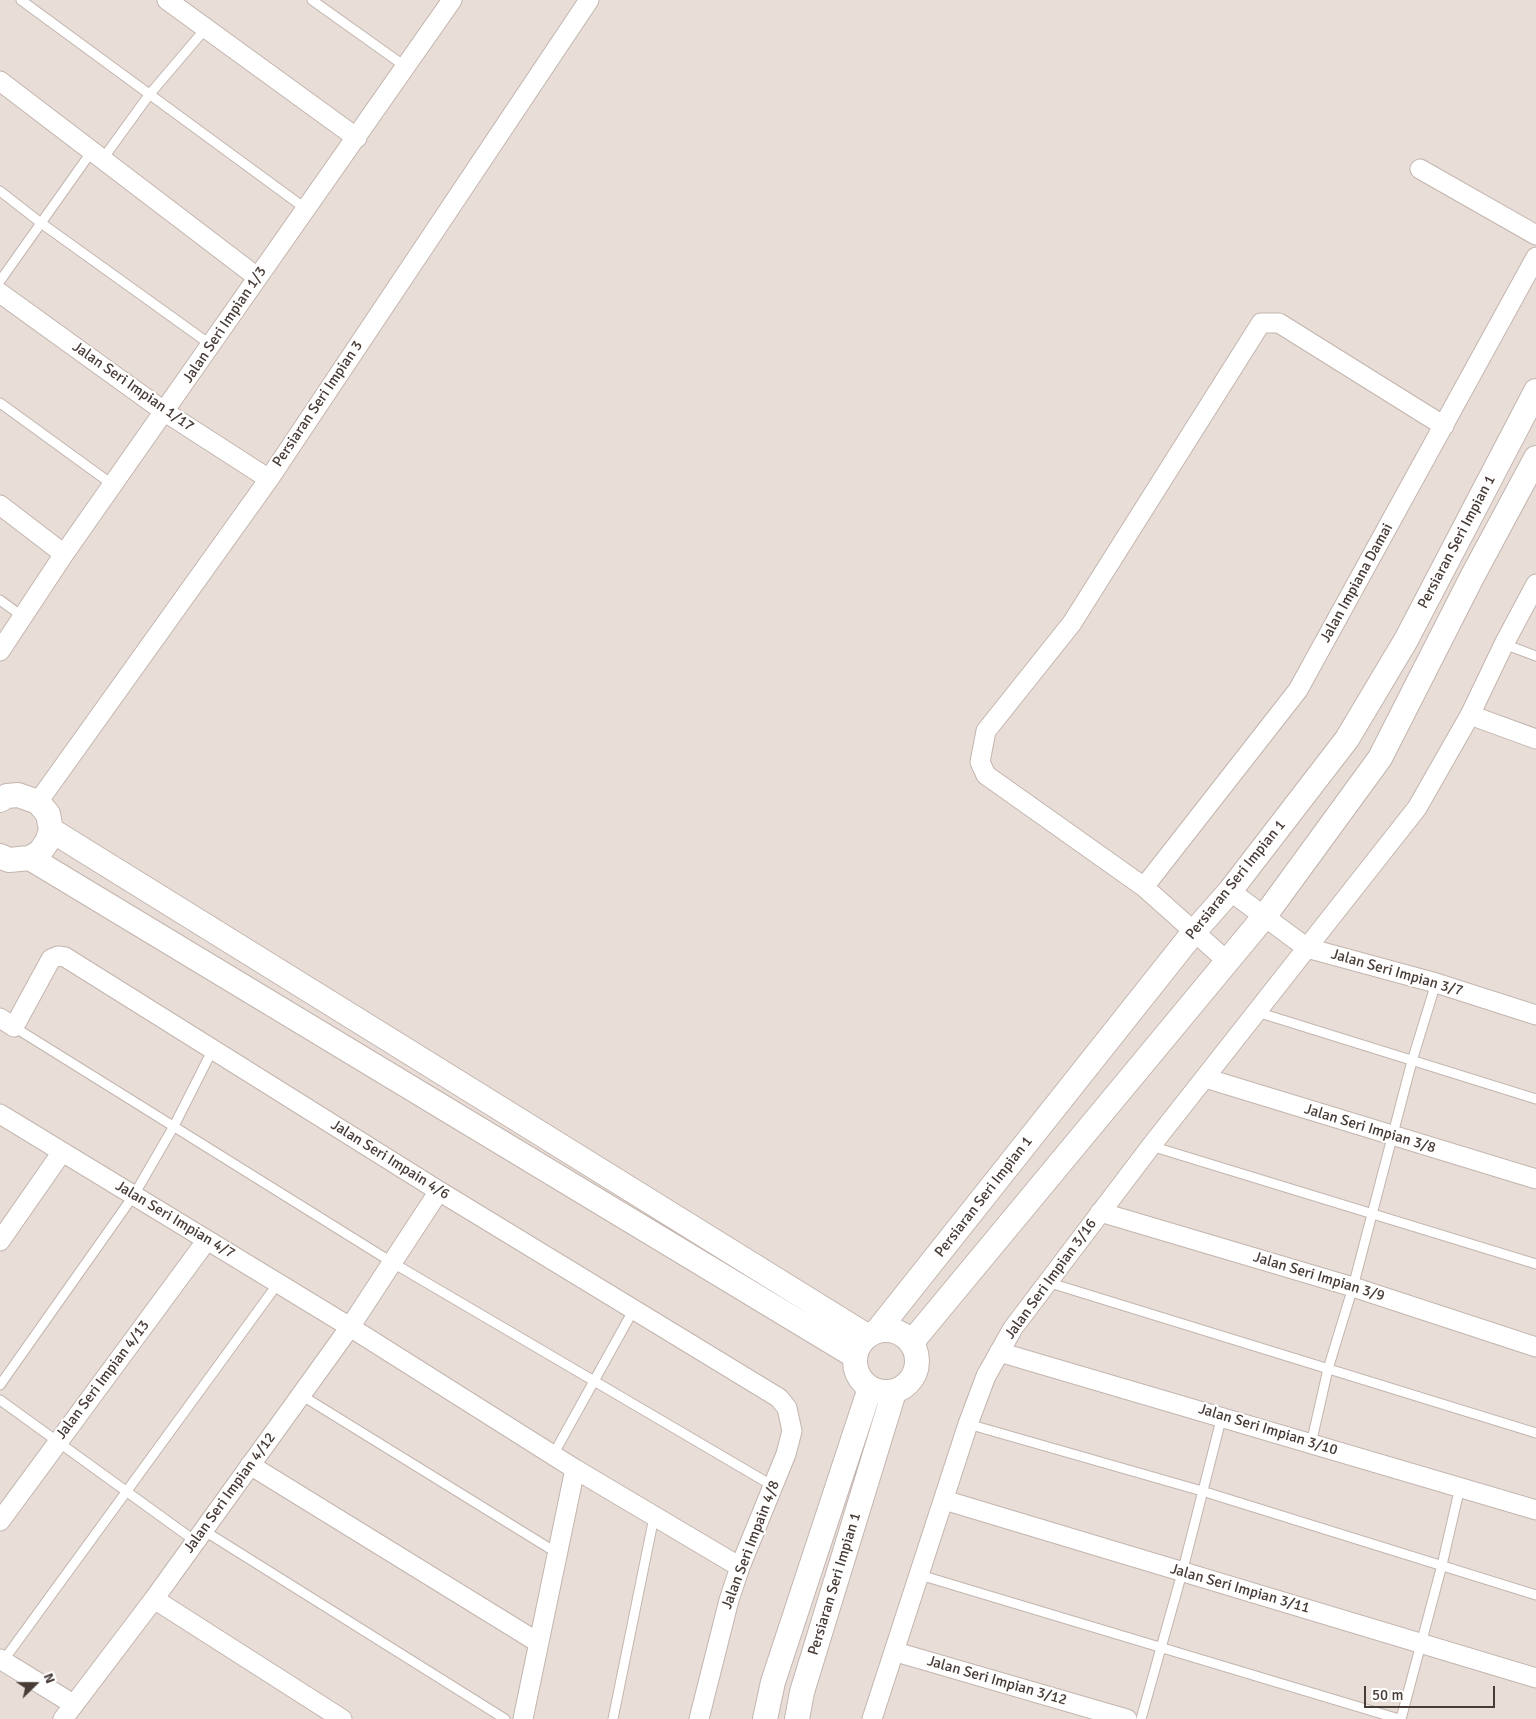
<!DOCTYPE html>
<html>
<head>
<meta charset="utf-8">
<style>
  body { margin:0 }
  #map { position:relative; width:1536px; height:1719px; overflow:hidden; background:#f4ede9; font-family:Signika,sans-serif }
  canvas { display:block }
  .north { position:absolute; left:10px; top:1659px; width:50px; height:50px; -webkit-text-stroke:4px #fff; paint-order:stroke; rotate:68deg; font-size:14px; font-weight:700; line-height:20px; text-align:center; color:#483c37 }
  .north::after { content:''; display:block; margin:auto; width:18px; height:22px; background:#483c37; clip-path:polygon(50% 0,100% 100%,50% 72%,0 100%) }
  .scale { position:absolute; left:1364px; top:1686px; width:131px; height:22px; box-sizing:border-box; border:2px solid #483c37; border-top:0; padding-left:6px; font-size:15px; line-height:18px; white-space:nowrap; color:#483c37; -webkit-text-stroke:4px #fff; paint-order:stroke }
</style>
</head>
<body>
<div id="map">
<canvas width="1536" height="1719"></canvas>
<div class="north">N</div>
<div class="scale">50 m</div>
</div>
<script>
const c = document.querySelector('canvas').getContext('2d');
c.lineJoin = 'round';
function fillPath(path, color) { c.fillStyle = color; c.fill(path, 'evenodd'); }
const shape = rows => new Path2D(rows.map(r => 'M' + r).join(''));
function strokePath(path, color, width, dash) { c.strokeStyle = color; c.lineWidth = width; c.lineCap = dash ? 'butt' : 'round'; c.setLineDash(dash || []); c.stroke(path); }
function drawText(font, color, halo, rows, align = 'center') {
  c.font = font + ' Signika,sans-serif'; c.lineWidth = 4.5; c.setLineDash([]); c.textBaseline = 'middle'; c.strokeStyle = halo; c.fillStyle = color; for (const [text, x, y, turn = 0] of rows) {
    c.save(); c.translate(x, y); c.rotate((+turn || 0) * Math.PI / 180); c.textAlign = isNaN(turn) ? turn : align; if (halo) c.strokeText(text, 0, 0); c.fillText(text, 0, 0); c.restore();
  }
}
const residential = shape([
  [0,0,1536,0,1536,1719,0,1719]
]);
const service = shape([
  [21,0,306,209],
  [312,0,406,67],
  [102,160,149,95,206,28],
  [0,191,41,223,211,345],
  [0,281,92,151],
  [0,403,113,485],
  [0,600,23,617],
  [1504,644,1536,656],
  [1257,1012,1536,1099],
  [14,1027,393,1263,773,1486],
  [1151,1146,1536,1264],
  [1047,1282,1536,1433],
  [0,1385,134,1195,174,1126,213,1049],
  [301,1395,557,1553],
  [0,1400,195,1541],
  [968,1424,1202,1491,1536,1595],
  [1311,1444,1328,1369,1353,1287,1412,1061,1436,983],
  [553,1455,634,1309],
  [203,1530,505,1719],
  [920,1575,1399,1719],
  [3,1661,279,1282],
  [613,1719,654,1517],
  [1141,1719,1182,1573,1222,1416],
  [1401,1719,1442,1565,1460,1487]
]);
const minor = shape([
  [167,0,357,138],
  [0,81,257,277],
  [1420,169,1536,235],
  [0,293,165,412,269,479],
  [0,505,64,554],
  [0,651,64,554,452,0],
  [1470,715,1536,739],
  [38,802,269,479,589,0],
  [1144,887,1298,690,1536,257],
  [1230,891,1307,948,1436,983,1536,1015],
  [1227,961,1144,887,986,775,980,762,986,731,1072,623,1261,323,1279,323,1444,426],
  [0,1018,14,1027,51,959,58,956,65,957,439,1191,779,1398,787,1408,792,1431,786,1454,740,1567,729,1600,699,1719],
  [1205,1078,1536,1179],
  [0,1114,350,1327,575,1469,740,1567],
  [1100,1212,1353,1287,1536,1347],
  [0,1241,62,1152],
  [999,1352,1536,1510],
  [250,1465,539,1643],
  [944,1500,1536,1678],
  [0,1521,207,1240],
  [154,1599,342,1719],
  [896,1652,1127,1719],
  [0,1659,73,1704],
  [63,1719,154,1599,350,1327,439,1191],
  [523,1719,575,1469],
  [872,1719,968,1424,986,1376,1013,1328,1151,1146,1417,808,1470,715,1504,644,1536,584]
]);
const tertiary = shape([
  [0,800,7,796,18,795,38,802,48,814,51,830,47,842,40,852,30,858,9,860,0,856],
  [51,830,867,1336],
  [30,858,855,1356],
  '855 1361a31 31 0 1 1 62 0a31 31 0 1 1-62 0Z',
  [878,1330,1193,933,1230,891,1347,739,1406,640,1536,391],
  [911,1343,1264,917,1380,758,1472,577,1536,458],
  [765,1719,773,1682,870,1388],
  [797,1719,802,1692,894,1392]
]);
const streetNames = [
  ["Jalan Seri Impian 1/3",225,325,-56],
  ["Jalan Seri Impian 1/17",133,387,35],
  ["Persiaran Seri Impian 3",318,404,-56],
  ["Persiaran Seri Impian 1",1457,542,-62],
  ["Jalan Impiana Damai",1357,583,-61],
  ["Persiaran Seri Impian 1",1236,880,-51],
  ["Jalan Seri Impian 3/7",1397,973,16],
  ["Jalan Seri Impian 3/8",1370,1129,17],
  ["Jalan Seri Impain 4/6",390,1160,32],
  ["Persiaran Seri Impian 1",984,1197,-52],
  ["Jalan Seri Impian 4/7",175,1220,31],
  ["Jalan Seri Impian 3/9",1319,1277,17],
  ["Jalan Seri Impian 3/16",1051,1279,-54],
  ["Jalan Seri Impian 4/13",103,1380,-53],
  ["Jalan Seri Impian 3/10",1268,1430,17],
  ["Jalan Seri Impian 4/12",230,1493,-54],
  ["Jalan Seri Impain 4/8",751,1545,-69],
  ["Persiaran Seri Impian 1",835,1584,-73],
  ["Jalan Seri Impian 3/11",1240,1589,16],
  ["Jalan Seri Impian 3/12",997,1681,16]
];
fillPath(residential, '#e8ddd7');
strokePath(service, '#c3b5ae', 11);
strokePath(minor, '#c3b5ae', 21);
strokePath(tertiary, '#c3b5ae', 26);
strokePath(service, '#fff', 9);
strokePath(minor, '#fff', 19);
strokePath(tertiary, '#fff', 24);
drawText('15px', '#483c37', '#fff', streetNames);
</script>
</body>
</html>
